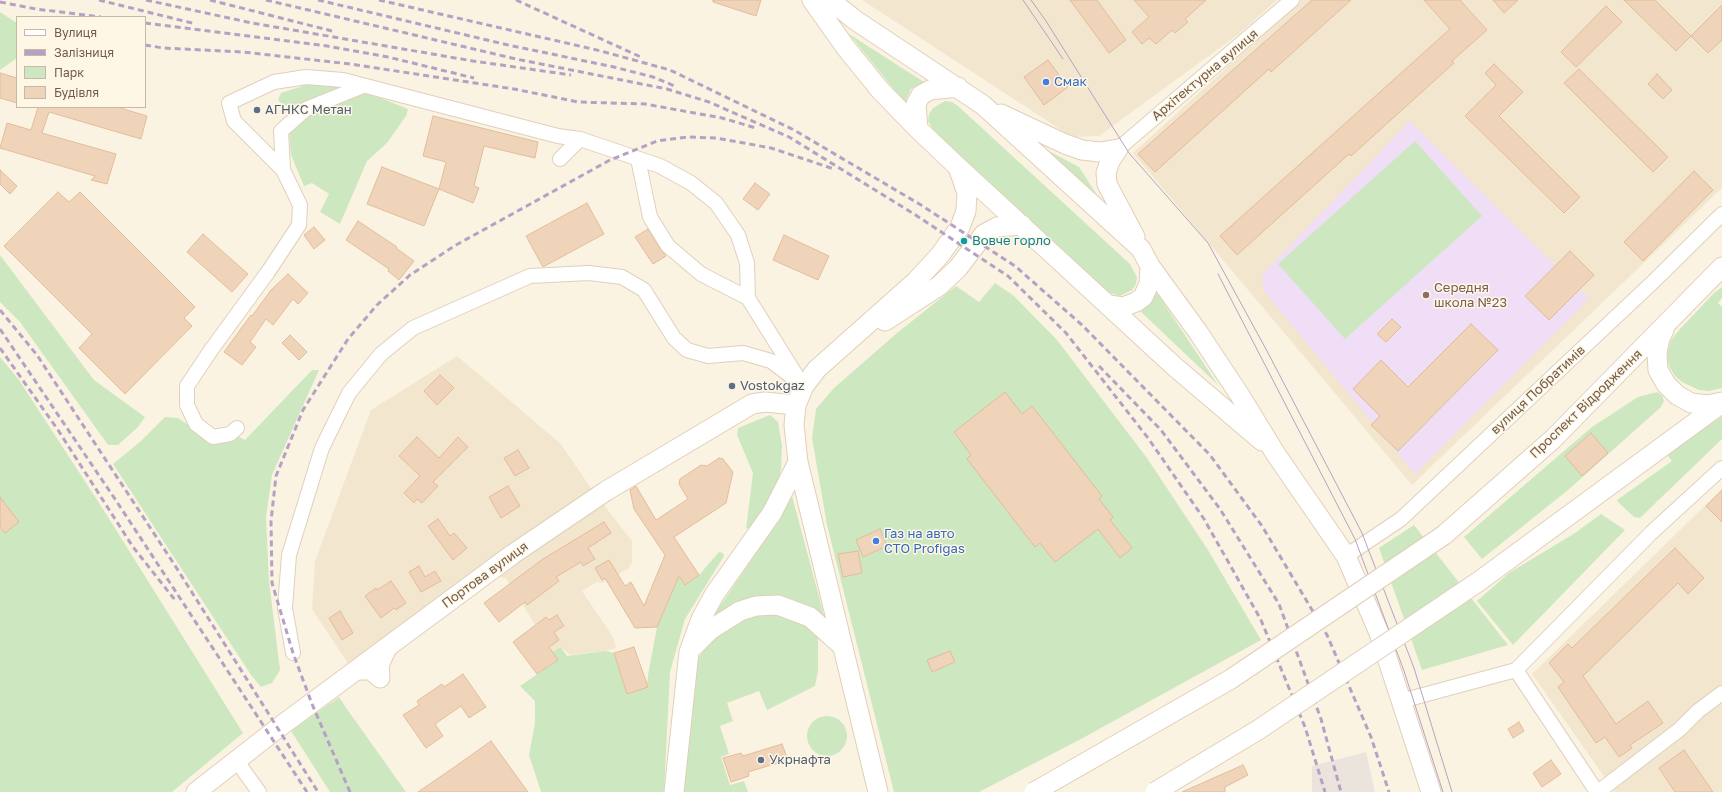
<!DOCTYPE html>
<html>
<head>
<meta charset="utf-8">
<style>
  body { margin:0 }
  #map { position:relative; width:1722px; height:792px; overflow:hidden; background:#fbf3e1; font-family:"Golos Text",sans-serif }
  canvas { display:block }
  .legend { position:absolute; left:16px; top:16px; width:130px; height:92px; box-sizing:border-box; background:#fff7e6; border:1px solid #c7b9a7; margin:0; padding:5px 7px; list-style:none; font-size:12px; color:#725b49 }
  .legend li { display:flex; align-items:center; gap:8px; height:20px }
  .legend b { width:20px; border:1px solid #c7b9a7 }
</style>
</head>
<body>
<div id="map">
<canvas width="1722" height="792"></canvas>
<ul class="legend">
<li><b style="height:5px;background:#fff"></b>Вулиця</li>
<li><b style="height:5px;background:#b6a1c4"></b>Залізниця</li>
<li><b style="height:11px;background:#cde8c0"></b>Парк</li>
<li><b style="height:11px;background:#f0d4b9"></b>Будівля</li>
</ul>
</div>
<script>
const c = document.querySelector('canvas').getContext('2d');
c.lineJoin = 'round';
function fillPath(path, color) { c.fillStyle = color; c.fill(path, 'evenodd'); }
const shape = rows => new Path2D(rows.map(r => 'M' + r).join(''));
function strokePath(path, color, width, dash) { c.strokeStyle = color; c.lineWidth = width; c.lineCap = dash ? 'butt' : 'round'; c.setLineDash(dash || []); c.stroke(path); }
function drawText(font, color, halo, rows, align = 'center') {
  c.font = font + ' "Golos Text",sans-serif'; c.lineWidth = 3; c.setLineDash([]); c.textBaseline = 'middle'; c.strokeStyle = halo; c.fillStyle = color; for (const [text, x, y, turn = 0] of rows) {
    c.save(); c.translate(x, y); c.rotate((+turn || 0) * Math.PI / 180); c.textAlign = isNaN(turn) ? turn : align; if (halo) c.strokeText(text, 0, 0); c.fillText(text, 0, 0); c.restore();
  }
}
const residential = shape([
  [862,0,1277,0,1240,33,1099,136,1072,137],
  [1301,0,1722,0,1722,188,1412,485,1133,153],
  [457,356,560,443,593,491,632,541,632,563,628,569,602,583,597,582,582,591,613,637,616,648,606,651,570,655,561,647,552,652,506,578,481,575,349,665,312,609,315,561,371,410],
  [1722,489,1722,792,1615,792,1532,674]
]);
const industrial = shape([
  [1366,752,1375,792,1312,792,1312,766]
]);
const education = shape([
  [1410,121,1589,299,1415,474,1264,291,1262,275]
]);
const green = shape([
  [0,12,17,23,17,58,0,70],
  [849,34,924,82,911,89,905,103],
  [309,84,348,87,315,100,290,106,283,105,278,100,281,93],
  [363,91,408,109,406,116,387,143,367,161,340,224,320,212,329,194,312,183,304,186,291,155,289,131,301,119],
  [945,101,952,102,958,106,1130,264,1137,277,1136,284,1132,290,1120,296,1107,292,935,133,928,121,929,114,933,108],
  [1415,141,1482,216,1345,339,1278,264],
  [1032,142,1079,167,1106,209],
  [0,255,94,380,145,417,138,427,118,445,108,445,20,322,0,302],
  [995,283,1014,296,1057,340,1147,458,1208,550,1261,640,1081,739,979,792,894,792,827,525,812,438,816,409,834,388,897,333,956,286,979,302],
  [1722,287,1722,298,1718,303,1722,307,1722,388,1709,391,1699,390,1682,382,1675,376,1670,368,1667,358,1668,350,1671,340,1681,328,1714,293],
  [1157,293,1218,385,1138,309,1150,304],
  [0,357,19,380,103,509,243,733,172,792,0,792],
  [312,370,319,370,272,475,266,517,269,581,280,670,272,683,261,687,251,675,113,464,141,441,165,417,178,418,214,442,237,436,245,440],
  [1657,392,1662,395,1664,401,1661,407,1568,490,1482,559,1464,537,1592,427,1638,397],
  [770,415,778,422,782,446,781,469,777,486,767,508,752,526,746,529,753,473,737,435,738,428],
  [1722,416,1722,439,1640,518,1634,517,1619,503,1617,500,1672,461,1667,455],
  [792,496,825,619,754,597,735,602,712,618,778,521],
  [1601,514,1625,530,1513,645,1477,601,1509,573,1575,533],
  [1414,525,1508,645,1422,670,1379,548],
  [719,552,723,553,724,556,685,619,670,672,664,792,541,792,529,755,535,723,535,701,520,686,558,660,552,652,561,647,567,656,606,651,614,653,627,694,647,687,648,675,657,627,679,576,685,585,699,575],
  [777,614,808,626,818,637,818,671,815,686,767,710,759,691,727,703,733,721,720,726,729,754,721,757,730,785,744,781,748,792,683,792,697,660,715,634,743,616],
  [339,697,347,709,406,792,330,792,291,731],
  '807 736a20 20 0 1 1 40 0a20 20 0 1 1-40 0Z'
]);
const building = shape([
  [713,0,761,0,756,16,713,2,713,0],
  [1070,0,1097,0,1126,40,1109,53,1070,0],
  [1134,0,1206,0,1185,19,1188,22,1175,33,1172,30,1156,44,1149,38,1142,44,1132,32,1149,17,1134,0],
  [1312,0,1351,0,1271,72,1269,69,1155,172,1138,154,1312,0],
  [1424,0,1460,0,1487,30,1452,61,1454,63,1351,156,1349,154,1237,255,1220,236,1450,29,1424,0],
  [1493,0,1518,0,1504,13,1493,0],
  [1624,0,1655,0,1691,36,1676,51,1624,0],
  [1722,5,1722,40,1708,53,1691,36,1722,5],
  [1606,6,1622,22,1576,67,1561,52,1606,6],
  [1048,60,1068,87,1044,105,1024,77,1048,60],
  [1494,64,1523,92,1499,116,1580,197,1564,213,1465,116,1496,85,1485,73,1494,64],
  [1579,69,1668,157,1653,172,1564,83,1579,69],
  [0,73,17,78,17,103,0,98,0,73],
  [1657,74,1672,90,1663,99,1648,84,1657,74],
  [38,107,117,107,147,116,141,139,49,112,42,133,116,154,107,184,91,180,95,176,0,148,7,123,31,130,38,107],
  [433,116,538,142,535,158,484,146,474,186,479,188,473,203,439,189,446,162,423,156,433,116],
  [382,167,439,189,424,226,367,204,382,167],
  [0,170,17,186,10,194,0,184,0,170],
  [1694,171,1713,190,1643,261,1624,242,1694,171],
  [755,183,770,194,758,210,743,199,755,183],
  [58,192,69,202,80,192,195,307,184,318,192,326,125,394,79,348,92,334,4,246,58,192],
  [587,203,604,234,543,267,526,236,587,203],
  [358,221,397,247,396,248,414,261,399,280,388,271,389,269,346,240,358,221],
  [314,227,325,240,314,249,304,235,314,227],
  [648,229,661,250,666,256,653,264,635,237,648,229],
  [203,234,248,274,232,292,187,252,203,234],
  [784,235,829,256,818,280,773,260,784,235],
  [1570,251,1594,275,1549,320,1525,296,1570,251],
  [288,274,308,293,298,304,293,299,273,325,266,319,250,342,256,347,242,365,224,352,251,315,252,316,271,290,288,274],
  [1392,319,1401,327,1386,342,1377,334,1392,319],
  [1471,324,1498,350,1398,451,1371,425,1380,416,1353,389,1381,360,1408,387,1471,324],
  [290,335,307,352,299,360,282,343,290,335],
  [440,375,454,388,437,405,424,391,440,375],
  [1005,392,1022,414,1032,406,1102,496,1099,499,1113,517,1110,520,1132,548,1120,558,1098,529,1055,562,1040,543,1035,547,967,459,971,455,954,432,1005,392],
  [1591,433,1608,453,1582,476,1565,456,1591,433],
  [417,437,439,458,458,437,468,447,433,482,438,486,422,503,417,499,414,503,404,493,420,476,399,456,417,437],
  [518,450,529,468,515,476,504,458,518,450],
  [719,458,723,459,733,472,726,503,674,537,699,575,685,585,679,576,657,627,635,628,605,578,602,580,595,568,609,560,625,586,631,582,644,606,665,555,634,509,630,490,636,486,656,520,688,499,679,484,680,479,701,465,707,466,719,458],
  [508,486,520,506,501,518,489,497,508,486],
  [1722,490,1722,522,1706,506,1722,490],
  [0,497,19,522,5,533,0,527,0,497],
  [438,519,450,536,454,533,467,548,453,560,428,526,438,519],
  [604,522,611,533,588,548,595,559,583,566,581,562,556,577,559,581,527,605,525,602,499,622,484,603,543,559,604,522],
  [880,529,887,546,863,557,856,540,880,529],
  [1675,548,1704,578,1688,594,1678,583,1583,676,1616,724,1648,701,1663,723,1630,745,1632,748,1619,757,1605,737,1596,743,1558,687,1564,682,1549,663,1568,644,1572,648,1675,548],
  [858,551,862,573,843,577,838,554,858,551],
  [419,566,425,577,435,571,441,581,421,592,409,572,419,566],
  [391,581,406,603,396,610,394,608,381,618,365,596,376,588,377,590,391,581],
  [340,611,353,633,342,640,329,618,340,611],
  [557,615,564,626,554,632,559,640,549,647,558,660,537,674,513,642,546,617,549,620,557,615],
  [634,647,648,687,627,694,614,653,634,647],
  [950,651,955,662,932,672,927,660,950,651],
  [463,674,486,707,469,718,461,706,435,724,443,736,426,748,403,715,419,705,417,701,442,684,444,687,463,674],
  [1519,722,1524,731,1513,738,1508,729,1519,722],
  [491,741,528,792,418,792,456,766,491,741],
  [782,744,788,760,748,772,749,776,731,782,723,758,741,753,743,756,782,744],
  [1684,750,1713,792,1675,792,1659,768,1684,750],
  [1551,760,1561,774,1542,787,1533,773,1551,760],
  [1243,765,1248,775,1225,787,1225,792,1182,792,1243,765]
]);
const street = shape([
  [1118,149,1292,0],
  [560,159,580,139],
  [638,159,650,217,668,246,701,274,748,298,798,378],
  [283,170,281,131,306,109,363,86],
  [237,428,230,434,213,437,196,424,187,405,187,386,211,350,268,272,299,225,300,205,283,170,234,121,229,103,274,82,306,77,343,80,558,136,580,139,660,166,691,183,716,203,738,235,747,263,748,298],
  [1346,556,1401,519,1653,282,1722,214],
  [293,653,285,608,289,555,322,448,349,393,381,354,413,328,530,276,589,273,622,277,644,290,674,338,687,350,708,356,743,353,771,361,804,386],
  [1516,670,1597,792],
  [1401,701,1516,670,1651,533,1722,468],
  [236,760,259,792],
  [1598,792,1680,729,1698,711,1722,693]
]);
const secondary = shape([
  [812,0,846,48,880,90,918,129,958,167,1175,367,1262,441],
  [830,0,855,20,983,105,1141,249,1150,266,1198,332,1241,397,1275,453,1346,556,1379,633,1431,792],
  [1001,114,1065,144,1082,150,1100,152,1118,149],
  [918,129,916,104,921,95,930,90,958,87],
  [1118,149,1110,161,1106,173,1107,184,1135,237],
  [1109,305,1123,307,1136,302,1143,297,1149,284,1150,266],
  [885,321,939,286,958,268,984,234,997,227,1022,225],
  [1664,330,1660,338,1657,353,1658,370,1666,384,1677,395,1691,403,1708,405,1722,402],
  [1444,535,1553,439,1722,267],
  [1478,582,1722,403],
  [694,646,710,630,740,611,756,606,778,605,810,617,841,645],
  [357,670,371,670,380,678,379,665,387,648],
  [196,792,278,728,513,554,606,491,752,404,765,402,796,405],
  [674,792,689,652,701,619,714,595,772,513,798,462],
  [878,792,798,462,794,425,796,405,804,386,817,369,916,281,940,255,960,227,966,211,967,193,958,167]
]);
const tram = shape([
  [1023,0,1063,59],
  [1031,0,1046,21,1129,153,1208,243,1267,351,1362,533,1414,668,1452,792],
  [1218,274,1355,539,1404,671,1443,792]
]);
const rail = shape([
  [99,0,196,24],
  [146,0,252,23,473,61,571,75],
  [210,0,332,31],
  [266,0,516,59,667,89,709,102,789,137,914,214,1008,276,1066,333,1148,438,1204,519,1261,620,1305,727,1325,792],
  [318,0,508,45,614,67,653,77,677,87],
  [379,0,601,51,670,70,794,130,921,205,1015,266,1082,325,1210,455,1262,526,1327,635,1371,737,1389,792],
  [516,0,643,58],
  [0,2,36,9,101,17],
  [145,23,327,46,388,57,474,78],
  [145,45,163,48,243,52,350,64,514,89,578,102,645,104,722,118,756,128],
  [0,310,37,355,174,564,318,792],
  [0,329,117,502,307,792],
  [0,348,58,430,133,547,175,600],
  [1099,366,1161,430,1220,509,1279,604,1321,719,1341,792],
  [350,792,312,704,293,653,272,583,271,521,276,476,303,410,348,339,377,305,410,275,456,245,610,160,657,141,687,137,716,138,771,148,834,169]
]);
const secondaryBridge = shape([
  [1034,792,1231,679,1444,535],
  [1155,792,1258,730,1478,582]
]);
const markers = [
  [1046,82,4,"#3f7fe0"],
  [257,110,4,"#5c6f8a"],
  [964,241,4,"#0f9aa8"],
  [1426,295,4,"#8d6e63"],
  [732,386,4,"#5c6f8a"],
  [876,541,4,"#3f7fe0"],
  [761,760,4,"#5c6f8a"]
];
const streetNames = [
  ["Архітектурна вулиця",1205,75,-40],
  ["вулиця Побратимів",1538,390,-43],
  ["Проспект Відродження",1586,404,-44],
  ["Портова вулиця",485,575,-36]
];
const shopNames = [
  ["Смак",1054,82],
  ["Газ на авто",884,534],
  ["СТО Profigas",884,549]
];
const serviceNames = [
  ["АГНКС Метан",265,110],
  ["Vostokgaz",740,386],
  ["Укрнафта",769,760]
];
const cultureNames = [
  ["Вовче горло",972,241]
];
const educationNames = [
  ["Середня",1434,288],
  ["школа №23",1434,303]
];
fillPath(residential, '#f3e6cf');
fillPath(industrial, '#eae4dc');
fillPath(education, '#f0def7');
fillPath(green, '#cde8c0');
fillPath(building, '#f0d4b9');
strokePath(building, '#e2bc9a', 1);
strokePath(street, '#dfd0bd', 16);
strokePath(secondary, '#e1cfb8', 21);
strokePath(street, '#fff', 14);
strokePath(secondary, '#fff', 19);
strokePath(tram, '#b6a1c4', 1);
strokePath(rail, '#b6a1c4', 3, [6, 4]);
strokePath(secondaryBridge, '#e1cfb8', 21, []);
strokePath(secondaryBridge, '#fff', 19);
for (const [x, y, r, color] of markers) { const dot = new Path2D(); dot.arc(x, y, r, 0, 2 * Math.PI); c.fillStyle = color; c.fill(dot); strokePath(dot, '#fff7e6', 1.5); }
drawText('13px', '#725b49', '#fff7e6', streetNames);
drawText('13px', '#366cbe', '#fff7e6', shopNames, 'left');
drawText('13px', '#4e5e75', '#fff7e6', serviceNames, 'left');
drawText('13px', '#0d838f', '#fff7e6', cultureNames, 'left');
drawText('13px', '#785e54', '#fff7e6', educationNames, 'left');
</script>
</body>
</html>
